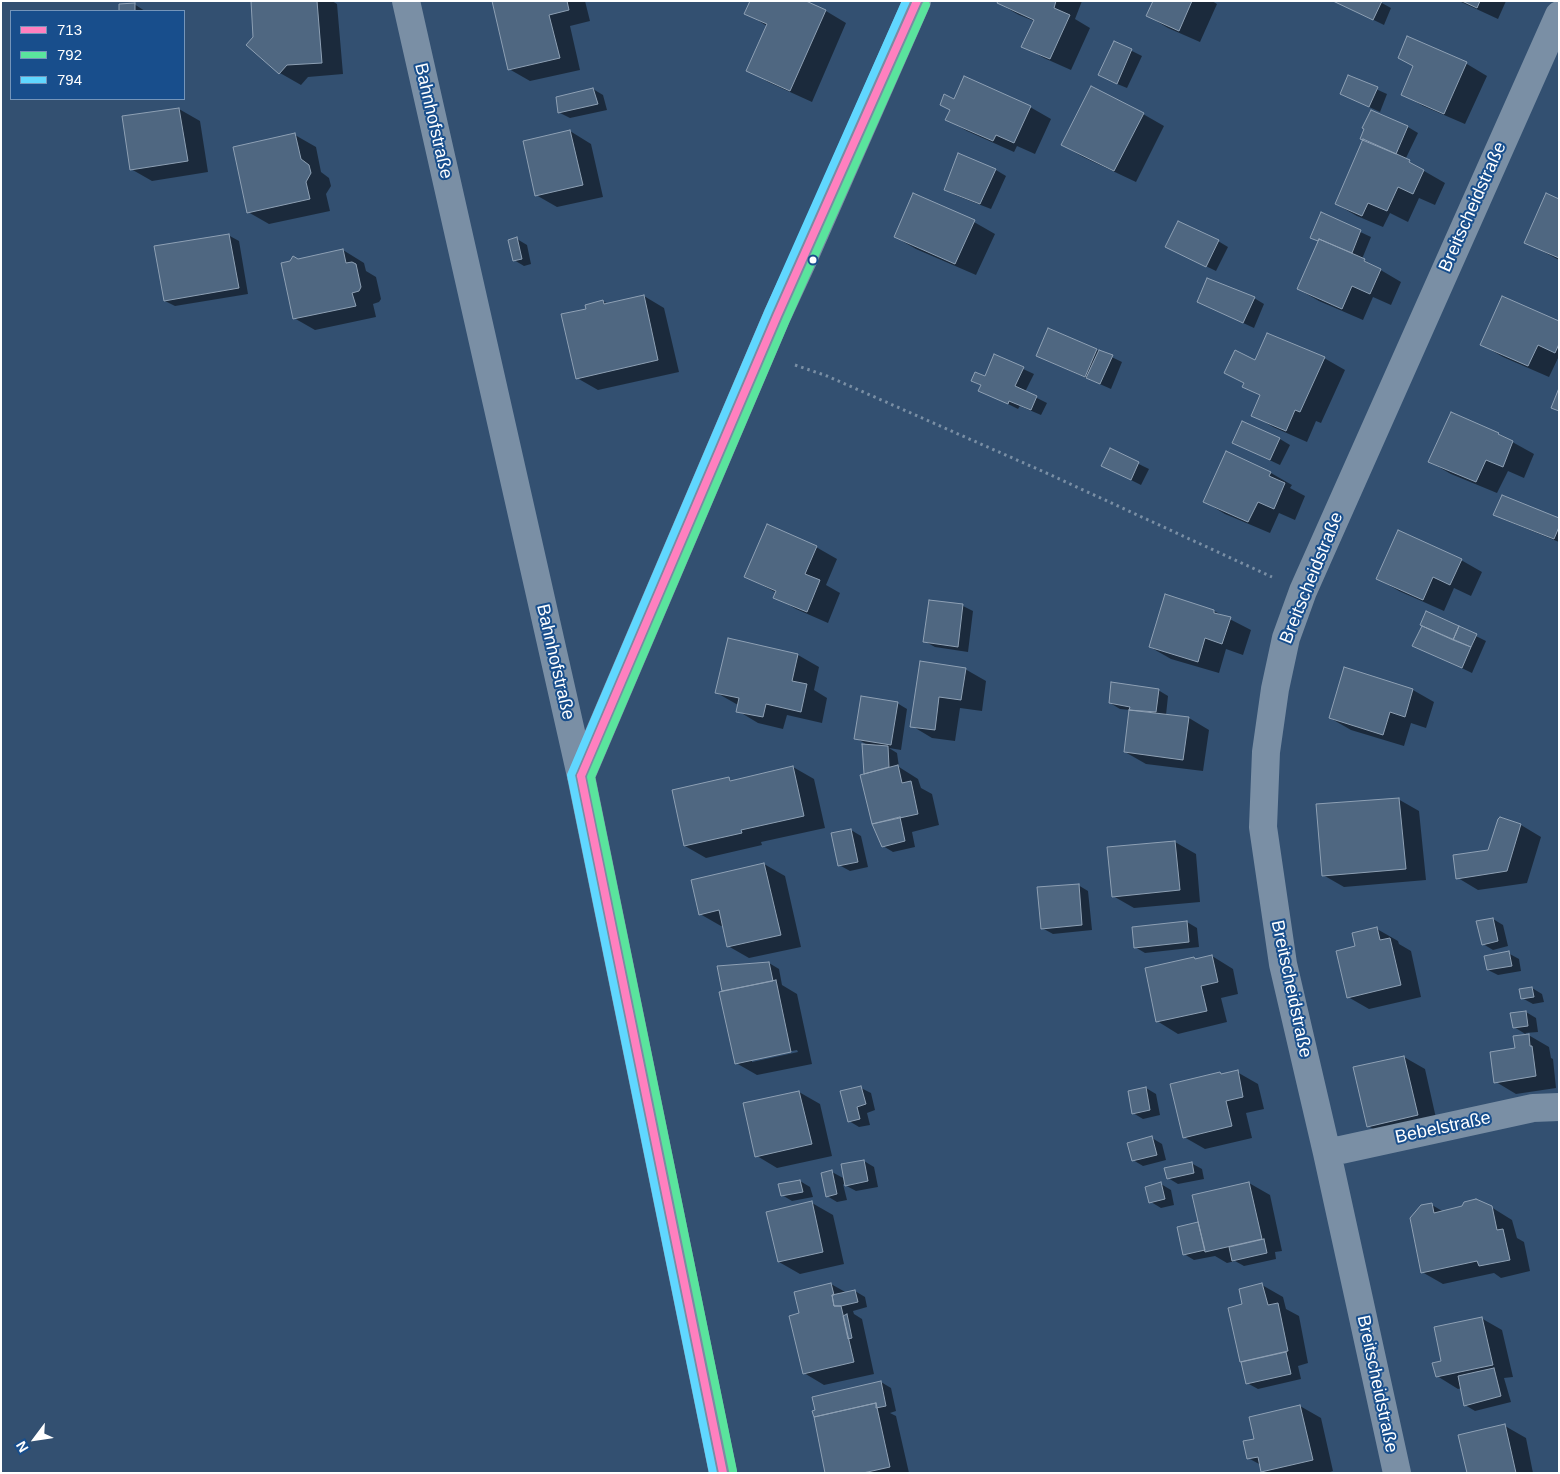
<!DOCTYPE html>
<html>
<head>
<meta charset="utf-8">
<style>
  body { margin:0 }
  #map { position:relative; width:1560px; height:1474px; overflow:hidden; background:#335071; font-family:Helvetica,sans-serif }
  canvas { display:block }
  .frame { position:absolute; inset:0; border:2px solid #fff; pointer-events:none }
  .legend { position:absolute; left:10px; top:10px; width:175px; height:90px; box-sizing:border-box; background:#184e8c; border:1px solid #7495ba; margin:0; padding:6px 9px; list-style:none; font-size:15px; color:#fff }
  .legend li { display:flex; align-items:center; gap:10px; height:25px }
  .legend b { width:25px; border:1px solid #7495ba }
  .north { position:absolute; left:10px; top:1414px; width:50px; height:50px; -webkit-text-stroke:4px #184e8c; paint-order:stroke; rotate:239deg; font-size:14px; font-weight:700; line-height:20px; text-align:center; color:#fff }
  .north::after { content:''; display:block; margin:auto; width:18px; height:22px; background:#fff; clip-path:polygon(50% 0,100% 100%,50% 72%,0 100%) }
</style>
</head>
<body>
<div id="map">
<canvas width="1560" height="1474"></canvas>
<div class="frame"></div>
<ul class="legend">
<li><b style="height:6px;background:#ff80bf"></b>713</li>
<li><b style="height:6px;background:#5ae49d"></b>792</li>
<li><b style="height:6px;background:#60d7ff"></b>794</li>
</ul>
<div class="north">N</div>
</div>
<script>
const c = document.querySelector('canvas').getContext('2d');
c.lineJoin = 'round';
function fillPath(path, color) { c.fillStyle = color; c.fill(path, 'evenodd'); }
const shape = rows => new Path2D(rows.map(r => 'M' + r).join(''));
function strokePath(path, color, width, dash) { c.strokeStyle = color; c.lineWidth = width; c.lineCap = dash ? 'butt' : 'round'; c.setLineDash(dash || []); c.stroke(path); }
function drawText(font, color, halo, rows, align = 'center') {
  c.font = font + ' Helvetica,sans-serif'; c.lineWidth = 4; c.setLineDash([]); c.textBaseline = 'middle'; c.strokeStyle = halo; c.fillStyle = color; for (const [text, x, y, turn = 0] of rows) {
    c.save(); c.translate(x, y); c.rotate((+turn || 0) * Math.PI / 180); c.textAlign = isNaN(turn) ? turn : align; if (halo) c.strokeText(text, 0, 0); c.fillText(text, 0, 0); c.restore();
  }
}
const shadow = shape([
  [252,1,332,1,337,4,343,74,308,77,301,85,280,73,248,45,255,37],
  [493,1,585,1,590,21,570,26,580,70,530,81,509,69],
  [803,1,826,11,846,23,812,102,768,82,748,70,767,26,746,13],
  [999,1,1082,1,1075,19,1090,28,1071,70,1044,58,1023,46,1034,21,1019,15,998,3],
  [1154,1,1212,1,1217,4,1200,42,1168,28,1148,16],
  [1335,1,1380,2,1391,8,1384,25],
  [1459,1,1506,1,1498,19],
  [134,4,145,11,121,11,120,5],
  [1408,38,1467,64,1487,76,1465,124,1423,106,1402,94,1414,66],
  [1114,42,1142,56,1127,88,1110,81],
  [1349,77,1387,94,1380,112,1341,94],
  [965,78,1030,107,1051,119,1035,154,1017,146,1014,152,967,131,946,119],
  [593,89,603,95,607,110,570,118,560,113],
  [179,109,200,121,208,172,152,181,131,169],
  [1143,114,1164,126,1136,182,1083,157,1062,145],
  [1408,127,1418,133,1405,160,1445,183,1435,205,1419,198,1408,222,1390,213,1383,227,1357,216,1336,204],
  [570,131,591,144,603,197,557,207,536,195],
  [295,135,316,147,321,172,329,178,331,186,326,194,330,211,269,224,248,212],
  [959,155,996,170,1006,176,991,209,955,195,945,189],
  [914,195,974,222,995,234,976,275,916,249,895,237],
  [1559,201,1559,260,1525,242],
  [1322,214,1371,237,1362,259,1401,282,1391,305,1373,297,1363,320,1319,301,1298,289,1319,241,1312,237],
  [228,235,239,241,248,294,175,306,165,301],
  [517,239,527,245,531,264,524,266,514,260],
  [1218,241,1228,247,1216,271,1177,252],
  [343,250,364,263,366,271,376,277,381,299,379,302,373,304,376,317,315,330,294,318,298,260],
  [644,296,664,308,679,372,598,390,577,378,587,310,603,301,608,304],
  [1254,298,1264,304,1254,328,1198,302],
  [1559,322,1559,356,1549,377,1503,357,1482,345],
  [1097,350,1122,362,1111,389,1048,361],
  [995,356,1034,374,1025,392,1047,403,1041,415,1020,406,1018,409,980,390,982,386,973,381,985,377],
  [1324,358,1345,370,1321,423,1316,421,1307,442,1273,427,1253,415,1261,396,1243,386,1245,384,1226,373,1255,361],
  [1451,414,1498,434,1534,454,1524,478,1508,471,1497,493,1451,474,1430,462],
  [1280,439,1290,445,1280,465,1244,448],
  [1110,450,1149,469,1141,485,1113,471],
  [1227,452,1271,473,1292,485,1290,488,1305,496,1295,520,1279,513,1270,533,1225,514,1205,502],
  [1495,514,1559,519,1559,542,1505,520],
  [816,547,837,559,826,585,840,593,828,623,796,609,775,597,777,593,746,577],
  [1461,560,1482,572,1471,596,1454,588,1444,611,1399,591,1378,579],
  [963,606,973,611,968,652,935,647,924,641],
  [1214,611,1251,630,1243,655,1226,649,1219,673,1171,659,1150,647],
  [1427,612,1486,641,1472,673,1414,645,1423,626],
  [729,640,798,655,819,667,814,690,827,698,822,723,787,715,783,729,758,723,738,711,738,705,717,693],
  [921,663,965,669,986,681,982,711,960,708,955,741,932,738,912,726],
  [1345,669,1413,690,1434,702,1426,728,1411,723,1404,746,1351,730,1330,718],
  [1158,690,1168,696,1166,715,1189,718,1209,730,1203,771,1146,764,1125,752,1130,710,1120,709,1110,703],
  [897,703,907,709,901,750,889,748,897,753,899,767,918,779,921,788,932,794,939,825,912,832,915,847,893,852,883,846,868,774,865,773,869,746,856,738],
  [793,767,814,779,825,828,761,842,762,845,706,858,685,846,729,779,733,781],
  [1398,799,1419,811,1426,880,1344,887,1323,875],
  [1521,825,1541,837,1527,883,1478,890,1458,878],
  [851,830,861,836,868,867,850,871,839,865],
  [1175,842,1196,854,1200,902,1134,908,1113,896],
  [764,864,785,876,801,947,749,958,728,946,724,925,721,926,700,914],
  [1078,885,1088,891,1092,930,1053,934,1042,928],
  [1493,919,1503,925,1508,946,1493,950,1483,944],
  [1187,922,1197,928,1199,947,1145,953,1135,947,1134,928],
  [1377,929,1398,941,1399,944,1411,951,1421,997,1369,1009,1348,997,1357,947],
  [1508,953,1519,959,1521,971,1498,975,1488,970],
  [1212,956,1233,969,1238,994,1221,998,1227,1022,1178,1034,1157,1021,1196,960],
  [769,963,779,969,782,985,797,994,812,1064,757,1075,736,1063,726,992,723,990,718,967],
  [797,1050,798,1052,752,1062,752,1059],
  [1532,988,1542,994,1544,1002,1533,1004,1522,998],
  [1526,1012,1536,1018,1538,1032,1525,1033,1549,1047,1551,1058,1553,1059,1556,1088,1516,1094,1496,1082,1516,1049,1527,1035,1514,1027],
  [1404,1057,1425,1069,1438,1127,1389,1138,1368,1126],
  [1237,1072,1258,1084,1264,1109,1246,1113,1252,1138,1205,1149,1184,1137,1220,1073,1223,1075],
  [861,1088,871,1093,875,1110,867,1113,870,1125,859,1127,849,1121],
  [1146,1088,1156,1094,1160,1115,1143,1119,1133,1113],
  [799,1092,820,1104,832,1156,777,1168,757,1156],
  [1152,1138,1162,1144,1166,1160,1143,1166,1133,1160],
  [864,1161,874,1167,878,1187,856,1191,843,1184,847,1200,837,1202,827,1196,832,1172,845,1179],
  [1191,1163,1202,1169,1204,1179,1178,1184,1168,1178],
  [800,1181,810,1187,813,1197,792,1201,782,1195],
  [1249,1183,1270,1195,1282,1251,1275,1252,1276,1259,1244,1266,1235,1261,1227,1263,1215,1256,1194,1260,1184,1254,1198,1223,1200,1224],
  [1161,1184,1171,1190,1174,1205,1161,1208,1151,1202],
  [812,1203,833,1215,844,1264,800,1274,779,1262],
  [1432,1205,1444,1212,1491,1207,1512,1220,1517,1238,1524,1242,1530,1271,1501,1278,1494,1273,1443,1284,1422,1272],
  [831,1284,847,1293,855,1291,865,1297,867,1307,853,1311,854,1314,862,1319,874,1374,824,1385,804,1373,800,1314],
  [1262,1285,1283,1297,1286,1309,1299,1316,1308,1363,1298,1366,1301,1379,1258,1389,1247,1383,1243,1362,1241,1361,1244,1305],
  [1481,1318,1502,1330,1513,1377,1504,1378,1511,1402,1475,1411,1465,1405,1461,1388,1458,1389,1437,1376,1442,1362],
  [881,1382,891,1388,896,1411,890,1413,896,1416,909,1473,827,1473,814,1398],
  [1300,1406,1321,1418,1333,1471,1327,1473,1266,1473,1262,1471,1261,1465,1248,1458,1256,1440],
  [1505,1426,1526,1438,1533,1473,1468,1473]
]);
const building = shape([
  [251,1,317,1,322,63,287,65,279,74,246,45,253,37,251,1],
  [492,1,567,1,569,10,549,15,560,58,508,70,492,1],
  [750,1,806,1,826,10,790,91,746,71,767,24,744,14,750,1],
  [998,1,1056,1,1054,8,1070,15,1050,59,1021,47,1034,20,997,3,998,1],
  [1153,1,1192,1,1179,31,1146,16,1153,1],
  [1333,1,1382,1,1373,20,1333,1],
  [1462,1,1480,1,1477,8,1462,1],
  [135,3,135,11,119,11,119,4,135,3],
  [1407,36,1467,62,1444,114,1401,95,1413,66,1398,58,1407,36],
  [1114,41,1132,49,1117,84,1098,75,1114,41],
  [1348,75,1378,87,1369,107,1340,94,1348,75],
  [964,76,1031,106,1014,143,996,135,993,141,945,120,950,110,940,105,944,94,954,99,964,76],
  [1091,86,1144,113,1114,171,1061,145,1091,86],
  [593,88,598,104,558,113,556,97,593,88],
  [179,108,188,161,130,170,122,116,179,108],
  [1371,110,1408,126,1396,154,1360,139,1364,129,1362,128,1371,110],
  [570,130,583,185,535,196,523,141,570,130],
  [295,133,301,159,309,165,311,173,306,182,310,199,247,213,233,147,295,133],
  [1363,139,1410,160,1409,162,1424,170,1413,194,1398,187,1387,211,1368,203,1362,216,1335,204,1363,139],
  [958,153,996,169,980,204,944,190,958,153],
  [913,193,975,220,955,264,894,237,913,193],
  [1546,193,1559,199,1559,258,1524,243,1546,193],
  [1321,212,1361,230,1352,253,1319,239,1318,241,1310,238,1321,212],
  [1178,221,1219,240,1206,267,1165,247,1178,221],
  [229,234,239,288,164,301,154,246,229,234],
  [517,237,522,259,513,261,508,240,517,237],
  [1319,239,1365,259,1364,261,1381,269,1370,294,1352,286,1342,309,1297,289,1319,239],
  [343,249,346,263,352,262,356,264,361,287,359,291,352,293,356,306,293,319,281,263,290,261,293,256,298,259,343,249],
  [1207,278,1255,297,1243,323,1197,302,1207,278],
  [644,295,658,360,576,379,561,314,586,309,585,305,603,300,604,304,644,295],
  [1502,296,1559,321,1559,344,1555,353,1538,345,1528,366,1480,345,1502,296],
  [1048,328,1097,349,1085,377,1036,356,1048,328],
  [1267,333,1325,357,1300,412,1295,410,1286,431,1251,416,1260,395,1242,387,1244,383,1224,373,1235,350,1255,360,1267,333],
  [1099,350,1113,355,1100,384,1086,378,1099,350],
  [994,354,1024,367,1015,386,1037,396,1031,410,1009,401,1008,404,978,391,981,385,971,381,975,372,985,376,994,354],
  [1559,388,1559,411,1551,408,1559,388],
  [1451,412,1499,433,1498,434,1513,441,1503,467,1486,460,1476,482,1428,462,1451,412],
  [1242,421,1280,438,1270,460,1232,443,1242,421],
  [1110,448,1139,462,1131,480,1101,466,1110,448],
  [1226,451,1271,472,1269,476,1285,483,1274,509,1258,502,1248,522,1203,502,1226,451],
  [1502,495,1559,518,1559,527,1554,539,1493,515,1502,495],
  [767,524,817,546,805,574,820,580,807,612,773,598,776,591,744,577,767,524],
  [1398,530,1462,559,1450,585,1433,577,1423,600,1376,579,1398,530],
  [1165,594,1214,610,1214,613,1231,617,1222,644,1205,638,1198,662,1149,647,1165,594],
  [929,600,963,604,958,647,923,642,929,600],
  [1426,611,1459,626,1453,640,1420,625,1426,611],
  [1422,626,1471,647,1462,668,1412,646,1422,626],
  [1459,626,1477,634,1471,647,1453,640,1459,626],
  [728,638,798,654,792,681,807,684,801,712,766,704,763,717,736,712,739,698,715,693,728,638],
  [920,661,966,668,961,700,939,697,935,730,910,727,920,661],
  [1344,667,1413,689,1405,717,1390,712,1383,735,1329,718,1344,667],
  [1111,682,1159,689,1156,712,1129,710,1130,707,1109,703,1111,682],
  [861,696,898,702,891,745,854,739,861,696],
  [1129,710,1189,717,1183,760,1124,752,1129,710],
  [862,744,888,746,889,767,864,774,862,744],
  [898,765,902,783,911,781,918,814,872,824,860,775,898,765],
  [793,766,804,816,741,830,742,833,684,846,672,790,729,777,730,781,793,766],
  [1399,798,1406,869,1322,876,1316,804,1399,798],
  [900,817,905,841,882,847,872,824,900,817],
  [1500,817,1521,824,1507,871,1456,879,1453,855,1488,850,1498,819,1500,817],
  [851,829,858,862,838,866,831,833,851,829],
  [1175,841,1180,890,1112,897,1107,847,1175,841],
  [764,863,781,935,727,947,719,910,699,915,691,880,764,863],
  [1079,884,1082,925,1041,929,1037,887,1079,884],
  [1493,918,1498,941,1482,945,1476,921,1493,918],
  [1187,921,1189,942,1134,948,1132,927,1187,921],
  [1377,927,1380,940,1390,938,1401,985,1347,998,1336,951,1355,946,1352,933,1377,927],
  [1509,951,1512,966,1487,970,1484,956,1509,951],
  [1212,955,1218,982,1201,986,1207,1011,1156,1022,1145,968,1194,957,1195,959,1212,955],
  [769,962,773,981,722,991,717,966,769,962],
  [776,980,791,1052,735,1064,719,992,776,980],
  [1532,987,1534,997,1521,999,1519,989,1532,987],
  [1526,1011,1528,1026,1513,1028,1510,1013,1526,1011],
  [1529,1034,1530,1046,1532,1046,1536,1076,1494,1083,1490,1052,1515,1048,1513,1036,1529,1034],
  [1404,1056,1418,1115,1367,1127,1353,1067,1404,1056],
  [1238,1070,1243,1097,1226,1101,1232,1126,1183,1138,1170,1084,1220,1072,1221,1074,1238,1070],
  [861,1086,866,1104,857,1107,860,1119,848,1122,840,1091,861,1086],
  [1146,1087,1150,1110,1132,1114,1128,1091,1146,1087],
  [799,1091,812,1144,755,1157,743,1103,799,1091],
  [1152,1136,1157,1155,1132,1161,1127,1143,1152,1136],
  [864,1160,868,1181,845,1186,841,1164,864,1160],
  [1192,1162,1194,1173,1167,1179,1164,1168,1192,1162],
  [832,1170,837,1194,826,1197,821,1173,832,1170],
  [800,1180,803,1192,781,1196,778,1184,800,1180],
  [1161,1182,1165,1199,1149,1203,1145,1187,1161,1182],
  [1249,1182,1262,1239,1205,1252,1192,1195,1249,1182],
  [1476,1199,1492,1206,1497,1230,1503,1229,1510,1260,1479,1266,1477,1261,1421,1273,1410,1218,1421,1205,1432,1203,1434,1213,1462,1206,1464,1202,1476,1199],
  [812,1201,823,1252,778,1262,766,1212,812,1201],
  [1198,1222,1205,1250,1183,1255,1177,1227,1198,1222],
  [1264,1239,1267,1253,1232,1261,1229,1247,1264,1239],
  [831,1283,834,1295,832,1295,834,1306,841,1306,854,1362,803,1374,789,1316,799,1313,794,1292,831,1283],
  [1262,1283,1268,1305,1278,1303,1288,1351,1240,1362,1228,1308,1242,1304,1239,1289,1262,1283],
  [855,1290,858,1302,841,1306,834,1306,832,1295,855,1290],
  [847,1314,852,1338,848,1339,843,1316,847,1314],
  [1482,1317,1493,1365,1436,1377,1432,1363,1441,1361,1434,1327,1482,1317],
  [1286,1352,1291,1374,1246,1384,1241,1362,1286,1352],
  [1494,1368,1501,1396,1464,1406,1458,1376,1494,1368],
  [881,1381,886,1406,876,1408,876,1403,814,1417,812,1411,815,1410,812,1397,881,1381],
  [876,1403,890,1467,863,1473,825,1473,814,1417,876,1403],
  [1300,1405,1313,1460,1261,1472,1258,1457,1247,1459,1243,1441,1254,1439,1249,1417,1300,1405],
  [1505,1424,1516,1473,1467,1473,1458,1435,1505,1424]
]);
const path = shape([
  [795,365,827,376,1042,471,1272,577]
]);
const minor = shape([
  [406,1,581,776],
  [1327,1153,1533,1108,1559,1107],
  [1397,1473,1327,1153,1283,964,1263,827,1266,752,1275,689,1286,638,1303,591,1559,15]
]);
const major = shape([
  [723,1473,581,776,777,316,803,260,917,1]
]);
const bus1 = shape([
  [581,776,777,316,917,1],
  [581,776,723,1473]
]);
const bus2 = shape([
  [733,1471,591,777,786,320,926,5]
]);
const bus3 = shape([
  [713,1473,571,775,768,312,906,1]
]);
const markers = [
  [813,260,4.5,"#fff"]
];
const streetNames = [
  ["Bahnhofstraße",433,121,77],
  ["Breitscheidstraße",1473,207,-66],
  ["Breitscheidstraße",1312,578,-68],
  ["Bahnhofstraße",555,662,77],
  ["Breitscheidstraße",1291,989,78],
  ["Bebelstraße",1443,1128,-12],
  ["Breitscheidstraße",1377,1384,78]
];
fillPath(shadow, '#0007');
fillPath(building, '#4f6781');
strokePath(building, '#8ea0b4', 1);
strokePath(path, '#7a8fa5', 3, [2.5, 4]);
strokePath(minor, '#7a8fa5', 28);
strokePath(major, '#798ca3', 28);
strokePath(bus1, '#ff80bf', 8);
strokePath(bus2, '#5ae49d', 8);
strokePath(bus3, '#60d7ff', 8);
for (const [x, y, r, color] of markers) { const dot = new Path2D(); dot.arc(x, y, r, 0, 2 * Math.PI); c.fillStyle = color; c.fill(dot); strokePath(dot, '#184e8c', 2); }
drawText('18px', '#fff', '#184e8c', streetNames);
</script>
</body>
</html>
